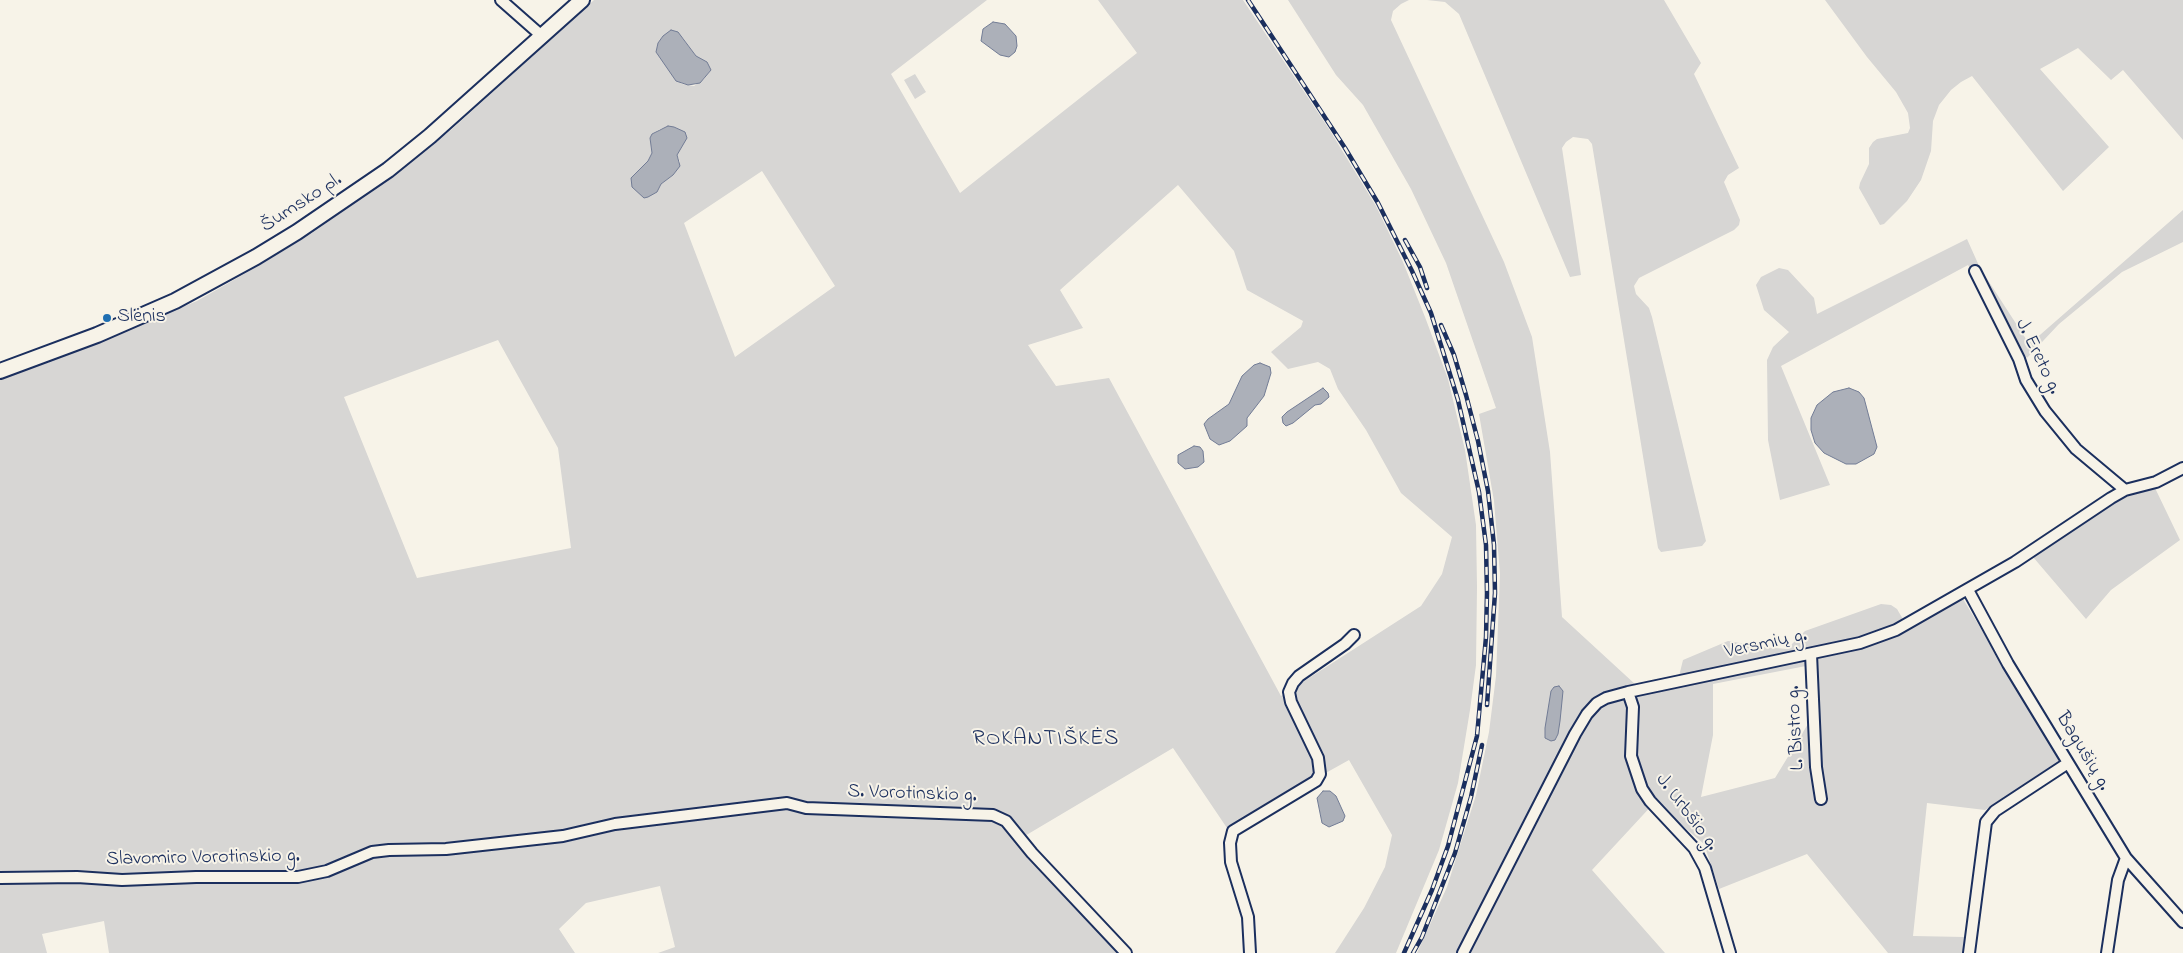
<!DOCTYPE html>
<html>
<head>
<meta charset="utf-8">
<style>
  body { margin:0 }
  canvas { display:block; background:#f7f3e8 }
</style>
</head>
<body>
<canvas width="2183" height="953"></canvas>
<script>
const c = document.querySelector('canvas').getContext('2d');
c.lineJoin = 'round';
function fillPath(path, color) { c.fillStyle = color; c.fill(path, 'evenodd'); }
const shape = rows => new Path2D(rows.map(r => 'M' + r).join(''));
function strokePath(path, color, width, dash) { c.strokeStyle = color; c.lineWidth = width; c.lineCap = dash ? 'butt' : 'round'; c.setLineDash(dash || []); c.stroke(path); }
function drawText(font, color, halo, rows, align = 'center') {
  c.font = font + ' "Indie Flower",sans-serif'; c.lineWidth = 4; c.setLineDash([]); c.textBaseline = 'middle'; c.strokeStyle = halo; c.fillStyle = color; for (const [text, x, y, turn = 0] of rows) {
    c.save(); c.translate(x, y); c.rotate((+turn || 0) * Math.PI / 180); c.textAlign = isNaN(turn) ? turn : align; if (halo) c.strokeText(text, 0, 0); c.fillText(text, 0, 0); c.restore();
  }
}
const green = shape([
  [594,0,987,0,891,74,960,193,1137,53,1098,0,1243,0,1329,129,1376,206,1403,262,1425,317,1448,379,1465,450,1476,525,1477,587,1476,665,1470,710,1458,783,1439,850,1396,953,1335,953,1364,908,1385,867,1392,835,1349,760,1227,828,1173,748,1018,840,1120,953,658,953,675,947,660,886,586,903,559,929,575,953,109,953,104,921,42,934,47,953,0,953,0,377,119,333,197,301,260,265,312,233,379,186,451,130],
  [663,36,683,38,696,56,711,70,704,79,694,86,682,84,656,52,658,43],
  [674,127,680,131,682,145,677,155,680,162,673,175,661,184,657,192,648,161,652,153,650,138,652,134,660,129],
  [762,171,835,286,735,357,684,223],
  [1178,185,1234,251,1247,290,1303,321,1301,327,1271,352,1288,369,1318,362,1330,369,1338,389,1366,430,1401,493,1452,537,1442,574,1421,606,1281,696,1109,378,1056,386,1028,345,1083,328,1060,290],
  [498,340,558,448,571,548,417,578,344,397],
  [1288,0,1409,0,1401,4,1393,11,1391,20,1504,262,1532,337,1550,452,1562,617,1636,685,1679,676,1683,660,1728,641,1763,647,1787,649,1805,631,1881,604,1891,605,1897,609,1904,621,1913,627,1963,599,2061,761,1985,810,1927,803,1913,936,1965,937,1963,953,1888,953,1807,854,1719,889,1704,844,1655,802,1592,870,1665,953,1417,953,1447,887,1476,795,1489,732,1496,676,1500,574,1494,501,1479,414,1496,408,1446,263,1411,189,1363,105,1336,75],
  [1806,666,1808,724,1775,778,1701,797,1713,735,1713,684],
  [1427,0,1664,0,1701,63,1694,74,1739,168,1728,175,1724,182,1740,220,1739,225,1734,230,1639,278,1634,286,1636,294,1649,308,1652,317,1706,541,1702,546,1661,552,1658,548,1592,144,1588,139,1573,137,1566,142,1562,148,1581,275,1570,277,1459,14,1445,2],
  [1825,0,2183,0,2183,140,2123,70,2111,80,2078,48,2040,69,2109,147,2063,191,1972,76,1961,82,1951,90,1939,105,1933,121,1931,151,1921,180,1907,201,1884,224,1880,225,1859,188,1860,183,1869,164,1869,148,1873,142,1877,139,1908,133,1910,128,1908,113,1896,92,1867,57],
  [915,74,926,92,915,99,904,80],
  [2183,210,2183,242,2122,272,2059,324,2027,358,1968,265,1781,366,1830,485,1780,500,1768,440,1767,360,1773,347,1789,332,1764,310,1756,285,1761,277,1779,268,1788,270,1814,298,1817,314,1967,239,1980,268,2026,339,2033,341],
  [2155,488,2180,540,2111,590,2086,619,2033,557,2112,503,2125,495]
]);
const water = shape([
  [993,22,1005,24,1016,36,1017,46,1015,52,1009,57,1000,55,981,41,983,29,993,22],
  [671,30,678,32,696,56,707,62,711,70,700,83,688,85,676,81,656,52,658,43,663,36,671,30],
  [668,126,674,127,685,132,687,138,677,155,680,166,673,175,661,184,657,192,648,197,644,198,632,187,631,178,648,161,652,153,650,138,652,134,668,126],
  [1260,363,1270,367,1271,373,1264,396,1247,418,1247,426,1230,441,1219,445,1210,439,1204,424,1208,419,1229,404,1242,376,1254,365,1260,363],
  [1323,388,1328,393,1329,397,1321,404,1315,405,1293,423,1286,426,1283,423,1282,417,1287,412,1323,388],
  [1849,388,1859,392,1864,398,1877,447,1874,454,1856,464,1846,464,1824,453,1815,443,1811,430,1811,418,1817,405,1833,392,1849,388],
  [1194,446,1200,447,1203,451,1204,462,1198,467,1185,469,1178,463,1178,455,1194,446],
  [1559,686,1563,691,1560,721,1558,734,1555,740,1551,741,1545,738,1545,728,1551,691,1554,687,1559,686],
  [1323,791,1330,791,1336,796,1345,816,1343,821,1329,827,1322,823,1317,798,1323,791]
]);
const minor = shape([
  [501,0,543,37],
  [1975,271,2019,359,2026,380,2045,411,2076,449,2125,490],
  [1968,590,2008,664,2126,858,2183,922],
  [1811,654,1816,767,1821,799],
  [1628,692,1633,707,1631,756,1642,789,1650,801,1694,848,1705,868,1730,953],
  [0,878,77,877,122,880,196,877,298,877,327,871,372,852,389,850,446,849,563,836,615,824,787,803,806,808,993,815,1006,821,1032,853,1126,953],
  [1250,953,1248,917,1231,862,1230,843,1233,831,1316,781,1320,774,1318,758,1291,702,1289,692,1293,683,1299,676,1345,644,1354,635],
  [1463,953,1575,734,1587,714,1597,703,1606,698,1628,692,1860,643,1896,630,2015,562,2111,498,2125,490,2156,482,2183,468],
  [1969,953,1986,822,1995,811,2068,763],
  [2107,953,2118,880,2126,858]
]);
const major = shape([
  [0,371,97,335,175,301,256,257,297,232,388,170,430,136,582,0]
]);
const rail = shape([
  [1248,0,1345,148,1378,203,1412,271,1431,313,1458,400,1479,492,1486,545,1487,593,1486,637,1477,736,1448,846,1432,890,1404,953],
  [1405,240,1420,267,1427,288],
  [1441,325,1454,355,1466,395,1478,441,1488,491,1494,545,1495,593,1487,705],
  [1413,953,1422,937,1455,853,1471,797,1482,745]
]);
const markers = [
  [107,318,5,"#1f6fb2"]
];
const streetNames = [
  ["Šumsko pl.",302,204,-33],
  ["J. Ereto g.",2037,357,64],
  ["Versmių g.",1766,645,-12],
  ["L. Bistro g.",1797,728,-93],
  ["Bagušių g.",2082,752,59],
  ["S. Vorotinskio g.",912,795,2],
  ["J. Urbšio g.",1686,813,53],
  ["Slavomiro Vorotinskio g.",203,859,-1]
];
const poiNames = [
  ["Slėnis",117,318]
];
const quarterNames = [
  ["ROKANTIŠKĖS",1046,740]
];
fillPath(green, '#d7d6d4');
fillPath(water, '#acb0b9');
strokePath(water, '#727c95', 1);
strokePath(minor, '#1b2f5e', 14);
strokePath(major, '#1b2f5e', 18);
strokePath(minor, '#f7f3e8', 10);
strokePath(major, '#f7f3e8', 14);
strokePath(rail, '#1b2f5e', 4.5);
strokePath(rail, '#f7f3e8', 2.5, [8]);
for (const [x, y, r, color] of markers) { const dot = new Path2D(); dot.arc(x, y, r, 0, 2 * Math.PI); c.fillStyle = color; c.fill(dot); strokePath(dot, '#f7f3e8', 2); }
drawText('20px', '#1b2f5e', '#f7f3e8', streetNames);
drawText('20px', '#1b2f5e', '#f7f3e8', poiNames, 'left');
c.letterSpacing = '1px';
drawText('22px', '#1b2f5e', '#f7f3e8', quarterNames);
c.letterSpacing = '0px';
</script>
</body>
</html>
